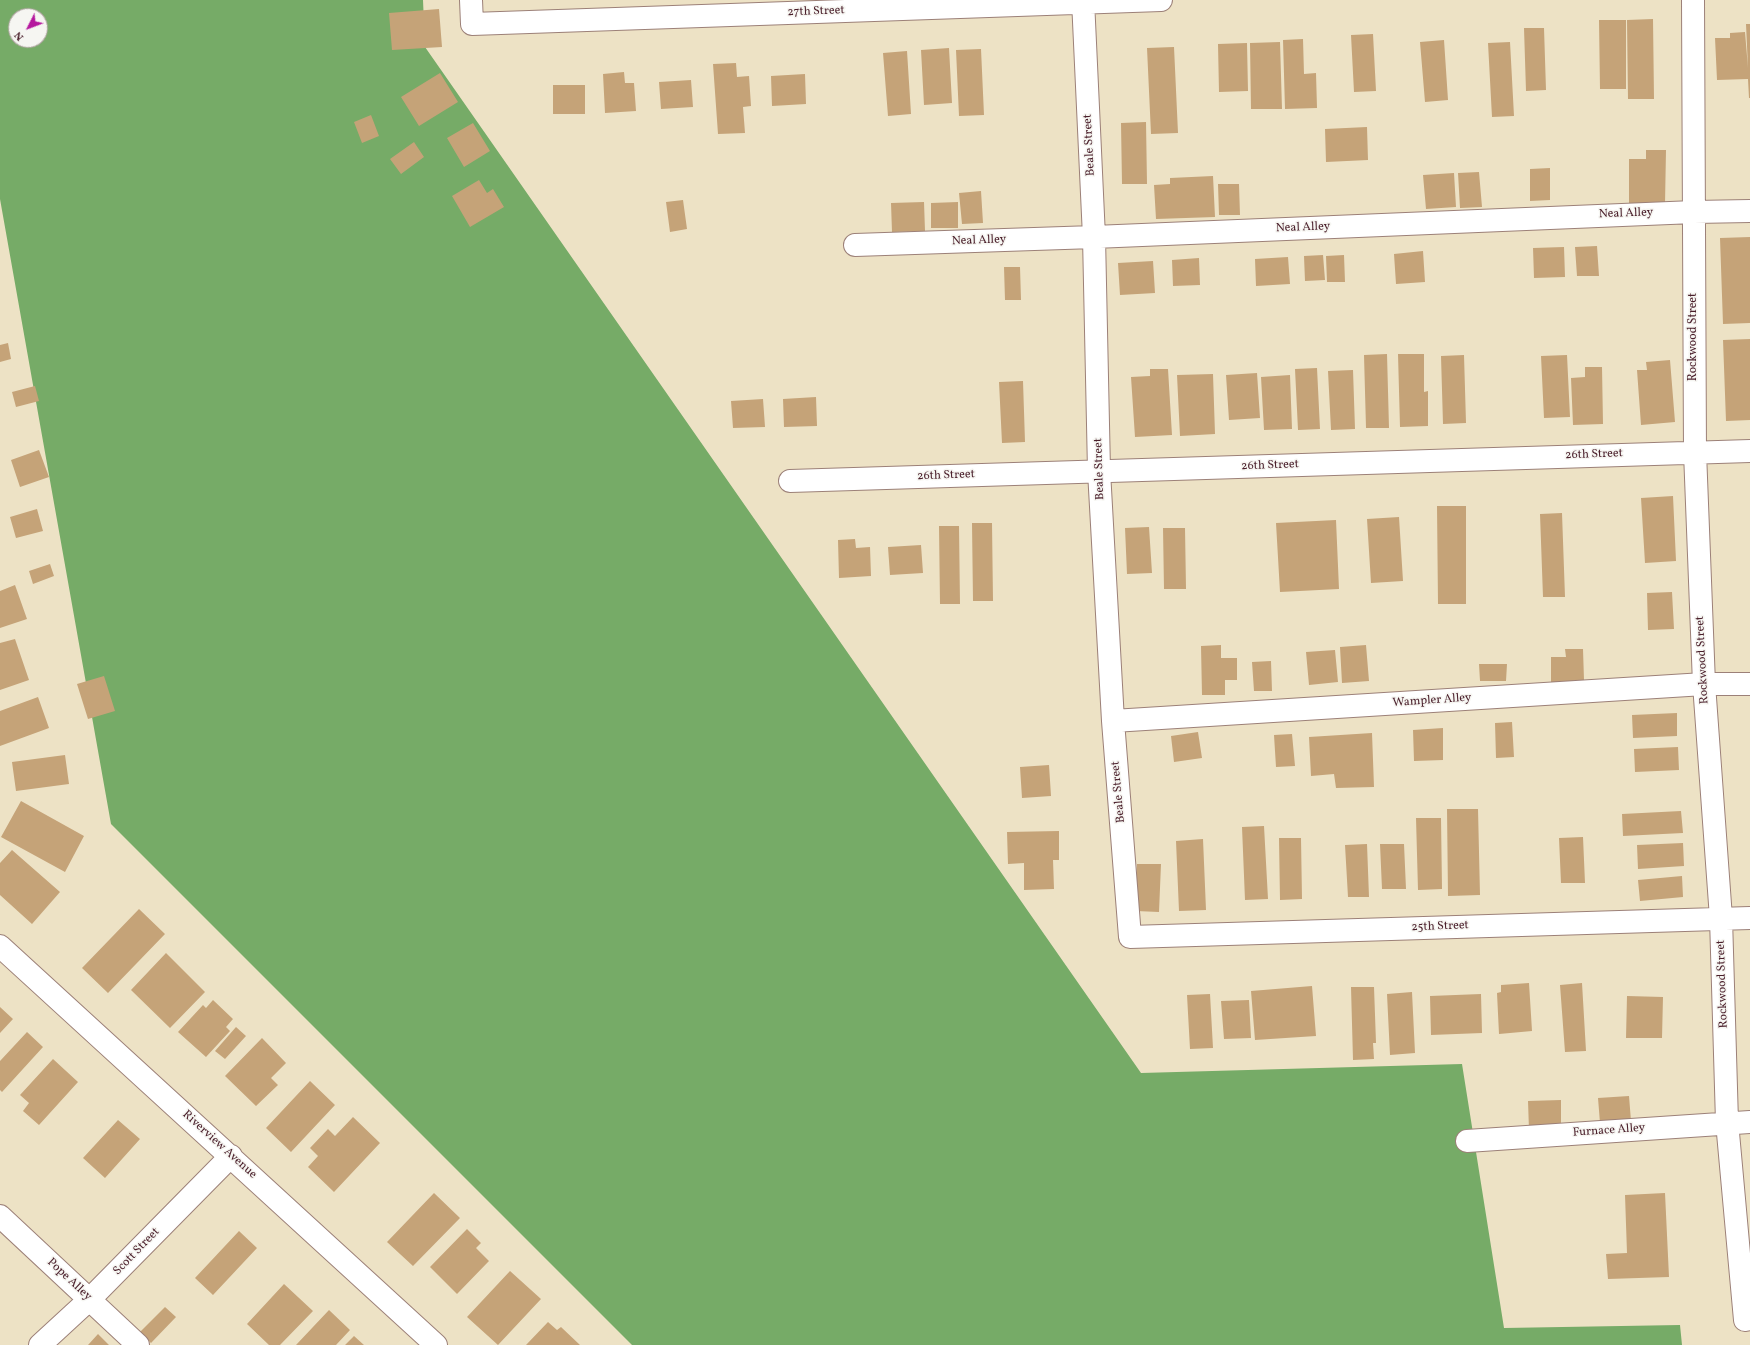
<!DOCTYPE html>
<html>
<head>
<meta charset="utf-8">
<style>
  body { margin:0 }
  #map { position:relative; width:1750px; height:1345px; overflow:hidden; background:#ede2c5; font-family:Vollkorn,serif }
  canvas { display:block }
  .north { position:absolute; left:8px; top:8px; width:40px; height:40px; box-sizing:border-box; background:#f6f6f2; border:1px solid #b1a0a2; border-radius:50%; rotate:228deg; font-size:11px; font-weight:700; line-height:16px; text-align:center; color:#4a1f2b }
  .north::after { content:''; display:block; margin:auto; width:14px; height:18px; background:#b5179e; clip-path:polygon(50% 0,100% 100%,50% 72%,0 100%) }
</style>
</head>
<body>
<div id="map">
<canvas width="1750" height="1345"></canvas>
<div class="north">N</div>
</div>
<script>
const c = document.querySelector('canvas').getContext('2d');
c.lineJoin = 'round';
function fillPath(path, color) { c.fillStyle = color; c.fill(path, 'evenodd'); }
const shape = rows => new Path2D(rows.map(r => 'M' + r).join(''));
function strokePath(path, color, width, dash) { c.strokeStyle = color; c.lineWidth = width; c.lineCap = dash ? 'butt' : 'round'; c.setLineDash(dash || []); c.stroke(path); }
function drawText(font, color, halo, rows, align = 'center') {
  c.font = font + ' Vollkorn,serif'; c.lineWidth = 3; c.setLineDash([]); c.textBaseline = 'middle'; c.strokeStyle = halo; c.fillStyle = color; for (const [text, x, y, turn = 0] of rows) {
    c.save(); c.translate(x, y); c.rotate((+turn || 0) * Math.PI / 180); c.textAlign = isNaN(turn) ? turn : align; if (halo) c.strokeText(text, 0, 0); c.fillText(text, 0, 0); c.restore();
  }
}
const forest = shape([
  [0,0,423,0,425,47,1141,1073,1462,1064,1504,1328,1680,1325,1682,1345,632,1345,111,824,0,199],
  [16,16,40,16,40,40,16,40]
]);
const building = shape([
  [439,9,442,47,392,50,389,13],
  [1653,19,1654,99,1628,99,1627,20],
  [1599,20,1626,20,1626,89,1600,89],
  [1746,24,1750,24,1750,98,1749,98,1748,79,1717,80,1715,38,1730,38,1730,33,1745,32,1748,68],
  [1524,28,1544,28,1546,90,1526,91],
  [1373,34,1376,91,1354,92,1351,35],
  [1303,39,1304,74,1316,73,1317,108,1285,109,1283,40],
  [1444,40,1448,100,1425,102,1420,42],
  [1280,42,1282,109,1251,109,1250,43],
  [1510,42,1514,116,1492,117,1488,43],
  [1247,43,1248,91,1219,92,1218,44],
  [1174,47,1178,133,1151,134,1147,48],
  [949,48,952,103,924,105,921,50],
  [981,49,984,115,959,116,956,50],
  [907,51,911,114,888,116,883,53],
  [736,63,737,77,749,76,751,106,743,107,745,133,718,134,713,64],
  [624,72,625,83,634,83,636,111,605,113,603,74],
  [440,73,458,102,419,126,401,97],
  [805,74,806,104,772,106,771,76],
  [691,80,693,107,661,109,659,82],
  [553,85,585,85,585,114,553,114],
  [371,115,379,136,362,143,354,122],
  [1146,122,1147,184,1122,184,1121,123],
  [473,123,490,151,464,167,447,138],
  [1367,127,1368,160,1326,162,1325,129],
  [414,142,424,157,401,174,390,159],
  [1646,150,1666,150,1665,204,1629,204,1629,159,1646,159],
  [1550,168,1550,200,1530,201,1530,169],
  [1479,172,1482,207,1460,208,1458,173],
  [1454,173,1456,207,1426,209,1423,175],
  [1213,176,1215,217,1156,219,1154,185,1170,184,1170,178],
  [479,180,487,193,493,189,504,207,470,227,452,196],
  [1218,184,1239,184,1240,215,1219,215],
  [981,191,983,223,962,224,959,193],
  [683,200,687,229,670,232,666,202],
  [924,202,925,231,892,232,891,203],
  [958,202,958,228,931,228,931,203],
  [1750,237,1750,323,1723,324,1720,238],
  [1597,246,1599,276,1577,276,1575,247],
  [1564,247,1565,277,1534,278,1533,248],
  [1423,251,1425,282,1396,284,1394,254],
  [1323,255,1325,280,1305,281,1304,256],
  [1344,255,1345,282,1327,282,1326,256],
  [1288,257,1290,284,1256,286,1255,259],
  [1199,258,1200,285,1173,286,1172,260],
  [1153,261,1155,293,1120,295,1118,263],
  [1004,267,1020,267,1021,300,1005,300],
  [1750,339,1750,420,1726,421,1723,340],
  [8,343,11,359,0,362,0,345],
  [1387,354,1389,428,1366,428,1364,355],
  [1398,354,1424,354,1424,392,1428,391,1428,426,1400,427],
  [1464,355,1466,423,1443,424,1441,356],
  [1567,355,1570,417,1544,418,1541,356],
  [1670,360,1675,422,1641,425,1637,370,1647,370,1646,362],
  [1585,367,1602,367,1603,424,1573,425,1571,378,1585,377],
  [1317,368,1320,429,1298,430,1295,369],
  [1150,369,1168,369,1172,435,1135,437,1131,377,1150,376],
  [1353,370,1355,429,1331,430,1328,371],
  [1257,373,1260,418,1229,420,1226,375],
  [1213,374,1215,434,1180,436,1177,375],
  [1290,375,1292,429,1264,430,1261,377],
  [1023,381,1025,442,1002,443,999,382],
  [35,386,39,401,16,407,12,392],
  [816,397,817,426,784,427,783,399],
  [763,399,765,427,733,428,731,401],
  [39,450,49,477,20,487,11,460],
  [1673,496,1676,561,1645,563,1641,498],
  [1437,506,1466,506,1466,604,1438,604],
  [37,509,43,531,16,538,10,517],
  [1562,513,1565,597,1543,597,1540,514],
  [1399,517,1403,581,1371,583,1367,519],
  [1336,520,1339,589,1280,592,1276,523],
  [972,523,992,523,993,601,973,601],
  [939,526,959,526,960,604,940,604],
  [1149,527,1152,573,1127,574,1125,528],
  [1163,528,1185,528,1186,589,1164,589],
  [855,539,856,548,870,547,871,576,839,578,838,540],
  [921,545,923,573,890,575,888,547],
  [50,564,54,576,33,584,29,571],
  [15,585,27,619,0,628,0,591],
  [1672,592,1674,629,1648,630,1647,593],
  [15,639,29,680,0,690,0,643],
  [1221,645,1221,658,1237,658,1237,680,1225,680,1225,695,1202,695,1201,646],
  [1366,645,1369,681,1342,683,1340,647],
  [1565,649,1583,649,1584,680,1572,681,1573,684,1551,684,1551,657,1566,657],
  [1335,650,1338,682,1309,685,1306,652],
  [1271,661,1272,691,1254,691,1252,662],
  [1479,664,1507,664,1506,681,1480,681],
  [104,676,115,711,88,719,77,684],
  [38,697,49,728,0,746,0,711],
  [1677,713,1677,736,1633,738,1632,715],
  [1512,722,1514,757,1496,758,1495,723],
  [1443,728,1443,760,1414,761,1413,730],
  [1198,732,1202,758,1174,762,1171,736],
  [1372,733,1374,787,1336,788,1334,774,1311,776,1309,737],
  [1292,734,1295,766,1276,767,1274,735],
  [1678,747,1679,770,1635,772,1634,749],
  [65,755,69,784,16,791,12,762],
  [1049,765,1051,796,1022,798,1020,767],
  [21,801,84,836,65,872,1,837],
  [1447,809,1478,809,1480,895,1448,896],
  [1681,811,1683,833,1623,836,1622,814],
  [1416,818,1441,818,1442,889,1418,890],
  [1264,826,1268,899,1245,900,1242,827],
  [1059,831,1059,860,1053,860,1054,889,1024,890,1024,863,1008,864,1007,832],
  [1583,837,1585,883,1561,883,1559,838],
  [1279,838,1301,838,1302,899,1280,900],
  [1203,839,1206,910,1179,911,1176,841],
  [1683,843,1684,866,1638,869,1637,845],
  [1367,844,1369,897,1348,897,1345,845],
  [1380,844,1404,844,1406,889,1382,889],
  [12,850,60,892,32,924,0,895,0,863],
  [1137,864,1161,864,1159,912,1136,911],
  [1682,876,1683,897,1640,901,1638,880],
  [139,909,165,934,108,993,82,968],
  [166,953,205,992,170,1028,131,990],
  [1529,983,1532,1031,1499,1034,1497,993,1501,992,1501,985],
  [1582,983,1586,1051,1565,1052,1560,985],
  [1312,986,1316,1036,1255,1040,1251,991],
  [1351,987,1374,987,1376,1043,1373,1043,1374,1059,1353,1060],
  [1412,992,1415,1053,1390,1055,1387,994],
  [1210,994,1213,1048,1190,1049,1187,995],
  [1481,994,1482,1033,1431,1035,1430,996],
  [1627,996,1663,997,1662,1038,1626,1038],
  [213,1000,233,1019,226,1027,230,1031,206,1057,178,1032,203,1005,206,1008],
  [1249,1000,1251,1038,1224,1039,1221,1001],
  [0,1007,13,1019,0,1033],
  [236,1027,246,1036,225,1059,215,1051],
  [27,1032,43,1047,2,1092,0,1090,0,1061],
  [262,1038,286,1063,271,1078,278,1085,256,1106,225,1076],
  [53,1059,78,1082,39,1125,23,1111,29,1103,20,1095],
  [310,1081,335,1105,291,1152,266,1128],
  [1629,1096,1631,1121,1600,1123,1598,1098],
  [1561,1100,1561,1129,1529,1130,1528,1101],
  [353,1117,380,1143,334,1192,308,1167,318,1156,310,1148,328,1129,335,1136],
  [118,1120,140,1139,105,1178,83,1158],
  [434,1193,460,1218,413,1266,387,1242],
  [1665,1193,1669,1277,1608,1279,1606,1254,1627,1253,1625,1195],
  [467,1229,481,1243,476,1248,489,1261,457,1294,430,1267],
  [239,1231,257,1248,213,1295,195,1278],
  [510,1271,541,1299,498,1345,467,1317],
  [284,1284,313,1311,280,1345,269,1345,247,1324],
  [165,1307,176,1317,151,1343,140,1332],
  [329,1310,350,1330,336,1345,296,1345],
  [548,1322,557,1330,561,1327,580,1345,526,1345],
  [98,1334,109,1345,88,1345],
  [354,1336,364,1345,345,1345]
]);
const minor = shape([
  [471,0,472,24,1161,0],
  [1083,0,1094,237,1099,471,1113,721,1130,937,1750,918],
  [1693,0,1695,452,1704,684,1721,918,1727,1122,1745,1320,1750,1319],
  [855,245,1094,237,1694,212,1750,211],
  [790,481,1750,451],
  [1113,721,1704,684,1750,684],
  [0,946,436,1345],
  [1467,1141,1750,1122],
  [0,1216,138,1345],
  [40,1345,90,1299,231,1156]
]);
const streetNames = [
  ["27th Street",816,12,-2],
  ["Beale Street",1090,145,-93],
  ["Neal Alley",1626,214,-2],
  ["Neal Alley",1303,228,-2],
  ["Neal Alley",979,241,-2],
  ["Rockwood Street",1694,337,-90],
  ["26th Street",1594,455,-2],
  ["26th Street",1270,466,-2],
  ["Beale Street",1100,469,-92],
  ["26th Street",946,476,-2],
  ["Rockwood Street",1703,660,-93],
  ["Wampler Alley",1432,701,-4],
  ["Beale Street",1119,792,-95],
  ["25th Street",1440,927,-2],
  ["Rockwood Street",1723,984,-92],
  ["Furnace Alley",1609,1131,-4],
  ["Riverview Avenue",219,1145,42],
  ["Scott Street",137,1252,-46],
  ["Pope Alley",69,1280,43]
];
fillPath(forest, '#76ab67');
fillPath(building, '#c5a378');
strokePath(minor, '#9c8078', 24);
strokePath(minor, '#fff', 22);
drawText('12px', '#4a1f2b', '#f6f6f2', streetNames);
</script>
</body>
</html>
